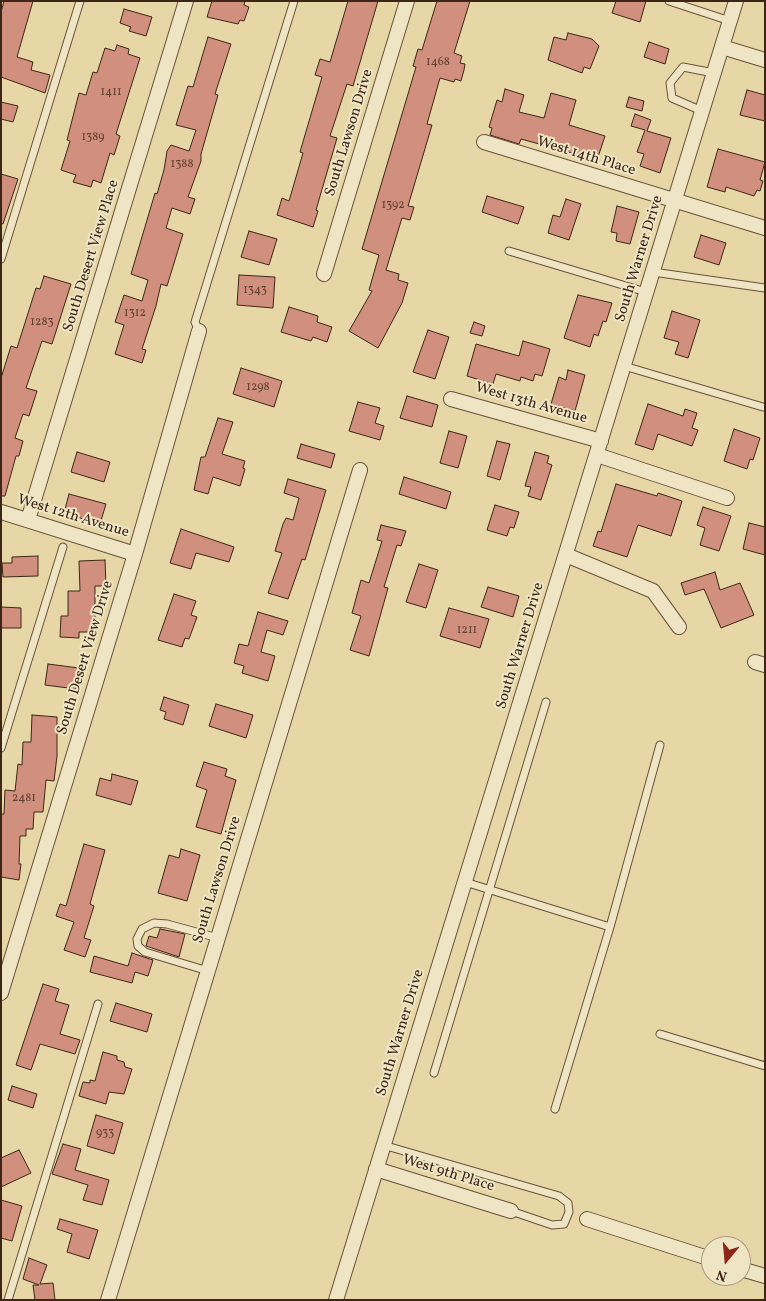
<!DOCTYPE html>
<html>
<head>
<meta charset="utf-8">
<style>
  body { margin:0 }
  #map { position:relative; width:766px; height:1301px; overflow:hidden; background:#e7d7a6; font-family:Vollkorn,serif }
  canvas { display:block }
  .frame { position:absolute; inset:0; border:2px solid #3d2616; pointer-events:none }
  .north { position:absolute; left:701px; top:1236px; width:50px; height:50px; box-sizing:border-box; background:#efe5c5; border:1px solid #a8997f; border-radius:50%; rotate:197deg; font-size:14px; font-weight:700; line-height:20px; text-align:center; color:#3d2616 }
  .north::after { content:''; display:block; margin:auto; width:18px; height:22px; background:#8f2418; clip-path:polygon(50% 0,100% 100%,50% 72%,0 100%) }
</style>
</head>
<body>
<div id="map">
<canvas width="766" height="1301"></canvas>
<div class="frame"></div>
<div class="north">N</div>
</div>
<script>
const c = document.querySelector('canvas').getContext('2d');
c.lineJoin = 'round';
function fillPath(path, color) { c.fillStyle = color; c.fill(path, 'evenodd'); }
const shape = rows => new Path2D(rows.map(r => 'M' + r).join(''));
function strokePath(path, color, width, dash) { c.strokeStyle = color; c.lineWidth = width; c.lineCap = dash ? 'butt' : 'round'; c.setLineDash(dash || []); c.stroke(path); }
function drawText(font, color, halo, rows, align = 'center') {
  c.font = font + ' Vollkorn,serif'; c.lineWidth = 4; c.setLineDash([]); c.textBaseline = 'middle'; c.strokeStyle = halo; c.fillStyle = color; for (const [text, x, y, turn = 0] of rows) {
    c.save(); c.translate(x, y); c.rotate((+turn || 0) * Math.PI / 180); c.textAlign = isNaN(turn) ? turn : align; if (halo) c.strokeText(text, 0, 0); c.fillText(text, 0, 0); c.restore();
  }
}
const building = shape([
  [4,1,33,1,17,57,33,62,31,70,50,75,45,93,1,77,1,12,4,1],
  [212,1,245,1,244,5,249,7,244,21,240,20,238,24,207,17,212,1],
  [348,1,378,1,353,86,347,84,330,136,337,138,316,210,318,211,313,227,277,215,282,198,289,201,303,153,300,152,322,77,315,75,320,59,330,62,348,1],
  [437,1,470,1,454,53,462,56,460,63,465,64,464,70,461,81,455,79,454,82,440,78,427,124,432,125,408,206,414,207,410,220,402,218,386,270,399,274,398,280,408,283,402,303,378,348,349,331,372,291,369,290,379,255,362,249,416,67,413,66,418,49,422,50,437,1],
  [616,1,646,1,640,22,612,13,616,1],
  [124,9,152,17,146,36,129,31,131,27,120,23,124,9],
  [568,33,592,39,599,46,590,69,584,67,582,73,548,60,554,37,566,40,568,33],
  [208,37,231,44,215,94,218,95,201,154,201,161,188,197,195,199,190,214,172,208,166,228,183,234,167,286,161,284,156,306,142,349,146,350,142,363,115,354,124,325,115,322,124,295,142,301,148,280,131,274,155,193,157,194,164,170,167,151,171,145,189,151,196,130,176,125,188,86,193,87,208,37],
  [649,42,669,49,665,64,644,57,649,42],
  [117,45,129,49,128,54,140,58,116,134,120,136,114,155,110,153,101,183,93,180,91,187,73,182,76,175,61,170,70,141,67,140,79,93,86,95,93,72,97,73,105,48,115,51,117,45],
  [505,89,524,95,519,112,544,118,551,93,576,100,569,125,605,136,597,160,521,139,519,144,490,135,492,128,489,127,497,100,502,102,505,89],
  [747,90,765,95,765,121,740,115,747,90],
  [629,97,644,101,642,111,626,107,629,97],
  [1,102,18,106,13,122,1,119,1,102],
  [635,114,651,120,647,131,671,138,660,173,640,166,644,154,637,152,645,130,631,126,635,114],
  [718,149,765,162,760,180,763,181,760,191,757,190,754,196,726,187,725,192,707,187,718,149],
  [1,174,18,179,3,224,1,223,1,174],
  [487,196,524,207,518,224,482,212,487,196],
  [566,199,581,204,569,240,548,233,553,215,560,217,566,199],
  [617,206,639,212,630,244,616,241,617,233,611,232,617,206],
  [249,231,277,239,269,265,241,257,249,231],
  [701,235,726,243,719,265,694,257,701,235],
  [239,275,275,277,273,308,237,305,239,275],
  [44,276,71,284,52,344,42,341,26,388,37,391,29,416,23,414,15,438,23,441,19,456,16,456,5,496,1,496,1,378,11,346,17,348,36,288,40,289,44,276],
  [578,295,612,303,606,322,603,321,598,336,594,334,590,347,564,338,578,295],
  [289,307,318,316,317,322,332,327,327,342,313,337,311,341,281,332,289,307],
  [672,311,700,320,688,358,675,354,679,342,664,338,672,311],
  [474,322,485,326,482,336,470,333,474,322],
  [428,330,449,337,435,379,413,372,428,330],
  [523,341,550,349,542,376,535,374,533,381,521,377,520,381,496,374,493,384,467,376,476,344,519,356,523,341],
  [241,368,282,381,274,407,233,394,241,368],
  [568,370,585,375,575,411,551,404,559,377,566,380,568,370],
  [407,396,438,405,432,427,400,418,407,396],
  [358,402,380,408,375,423,384,426,380,440,349,431,358,402],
  [648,404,683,416,685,409,697,413,692,428,698,430,692,446,658,434,653,450,635,444,648,404],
  [218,418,233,422,222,454,245,461,243,468,245,469,240,486,213,477,208,494,194,490,201,457,205,457,218,418],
  [734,429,760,438,753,460,750,459,747,469,724,461,734,429],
  [449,431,467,436,458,468,440,463,449,431],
  [497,441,510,444,500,480,487,476,497,441],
  [301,444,335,454,331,468,297,458,301,444],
  [77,452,110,462,104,482,71,472,77,452],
  [535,452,549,456,547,463,552,465,541,500,528,496,531,487,525,486,535,452],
  [404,477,451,492,446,509,399,494,404,477],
  [288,479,326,490,305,560,302,559,288,599,268,593,282,553,275,551,283,524,286,518,293,520,299,498,284,493,288,479],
  [616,484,657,496,658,493,682,501,671,536,638,525,627,557,593,546,598,531,601,532,616,484],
  [69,494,106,504,100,524,64,513,69,494],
  [495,505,519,512,514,528,510,527,507,536,487,530,495,505],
  [703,507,731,516,719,551,700,545,705,528,697,525,703,507],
  [749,523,765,527,765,555,743,549,749,523],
  [381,525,406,531,401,546,397,545,384,587,388,588,369,656,350,650,361,616,352,613,361,580,369,583,382,541,377,540,381,525],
  [181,529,234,547,229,562,196,553,191,569,170,563,181,529],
  [38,556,38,576,3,577,2,563,12,563,12,557,38,556],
  [105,560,106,586,95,586,95,632,79,632,79,638,60,637,61,616,68,616,68,591,80,591,79,561,105,560],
  [419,564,438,570,426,608,406,602,419,564],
  [715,572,720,590,740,583,754,615,721,628,704,589,685,595,681,583,715,572],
  [488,587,519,596,513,617,481,607,488,587],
  [174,594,196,601,191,615,197,617,189,639,185,638,182,647,158,640,174,594],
  [1,607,21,608,21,628,1,628,1,607],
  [449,608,489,619,480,648,440,636,449,608],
  [258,612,288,621,283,635,267,630,261,652,275,656,268,681,242,673,244,666,234,663,239,644,248,646,258,612],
  [48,664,79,668,76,689,45,685,48,664],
  [164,697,189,705,183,725,164,719,166,712,160,710,164,697],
  [216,704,253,715,246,738,209,726,216,704],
  [32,715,57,717,57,756,54,781,46,780,43,812,34,812,33,829,26,829,26,836,20,836,19,864,21,864,19,880,1,877,1,814,4,814,5,790,15,791,18,764,22,765,23,742,31,742,32,715],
  [204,762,227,769,225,776,236,780,221,834,196,827,207,790,196,786,204,762],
  [112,774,138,781,131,805,96,795,100,778,111,781,112,774],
  [84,844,105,850,90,904,94,906,84,938,91,940,85,957,64,950,74,922,56,916,60,904,66,906,84,844],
  [181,849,200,855,187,901,158,893,169,855,179,858,181,849],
  [160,929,185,934,179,957,146,946,149,936,157,938,160,929],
  [132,953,153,960,148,976,135,972,132,983,90,972,94,956,128,966,132,953],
  [43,984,59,989,55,1001,69,1005,60,1034,80,1040,75,1054,40,1044,31,1070,16,1065,43,984],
  [116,1003,152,1014,147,1032,110,1021,116,1003],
  [103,1052,117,1056,117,1060,124,1062,125,1067,132,1069,124,1094,109,1092,106,1104,79,1096,83,1082,90,1083,90,1080,95,1081,103,1052],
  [12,1086,37,1094,33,1108,8,1100,12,1086],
  [96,1115,123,1123,114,1154,87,1146,96,1115],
  [63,1144,81,1149,75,1170,109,1180,102,1205,83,1200,88,1185,52,1174,63,1144],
  [19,1150,31,1173,1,1187,1,1158,19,1150],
  [1,1200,22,1206,12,1241,1,1238,1,1200],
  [60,1219,98,1230,89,1259,67,1252,72,1234,57,1229,60,1219],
  [29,1258,47,1265,40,1284,53,1283,55,1300,35,1300,33,1285,39,1285,23,1279,29,1258]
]);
const lane = shape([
  [669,1,730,21],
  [702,111,672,98,670,83,683,67,714,73],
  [509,251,646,292],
  [1,259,80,1],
  [653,272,765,288],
  [199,331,195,322,294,1],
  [624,366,763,407],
  [1,748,63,547],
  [465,882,610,927],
  [208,971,145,952,138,946,137,939,142,929,154,923,167,924,218,938],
  [660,1034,765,1066],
  [434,1073,546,702],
  [555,1109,610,927,660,745],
  [383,1145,559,1196,568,1203,569,1212,564,1224,552,1225,511,1211],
  [8,1300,98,1004]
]);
const street = shape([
  [722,47,765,60],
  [484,142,765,228],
  [324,274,407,1],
  [451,399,601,441],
  [597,455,727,498],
  [1,512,135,554],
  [28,520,186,1],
  [566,555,653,591,679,627],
  [755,662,765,665],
  [1,993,135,554,199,331],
  [376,1169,511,1211],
  [587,1219,711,1259],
  [741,1269,765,1276],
  [108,1300,360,470],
  [336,1300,736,1]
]);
const numberNames = [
  ["1468",438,63],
  ["1411",111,93],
  ["1389",93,138],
  ["1388",182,165],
  ["1392",393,206],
  ["1343",255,291],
  ["1312",135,314],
  ["1283",42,323],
  ["1298",258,388],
  ["1211",467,631],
  ["2481",24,799],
  ["933",105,1134]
];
const streetNames = [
  ["South Lawson Drive",350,133,-73],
  ["West 14th Place",586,157,17],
  ["South Desert View Place",92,256,-73],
  ["South Warner Drive",640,259,-73],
  ["West 13th Avenue",531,404,16],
  ["West 12th Avenue",73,517,17],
  ["South Warner Drive",521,646,-73],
  ["South Desert View Drive",86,658,-73],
  ["South Lawson Drive",218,880,-73],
  ["South Warner Drive",401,1033,-73],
  ["West 9th Place",448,1174,17]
];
fillPath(building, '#d18f7d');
strokePath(building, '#3d2616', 1);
strokePath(lane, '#68523a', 9);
strokePath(street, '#68523a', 16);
strokePath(lane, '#efe5c5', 7);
strokePath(street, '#efe5c5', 14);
drawText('12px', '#624030', null, numberNames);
drawText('15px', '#3d2616', '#efe5c5', streetNames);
</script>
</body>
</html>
